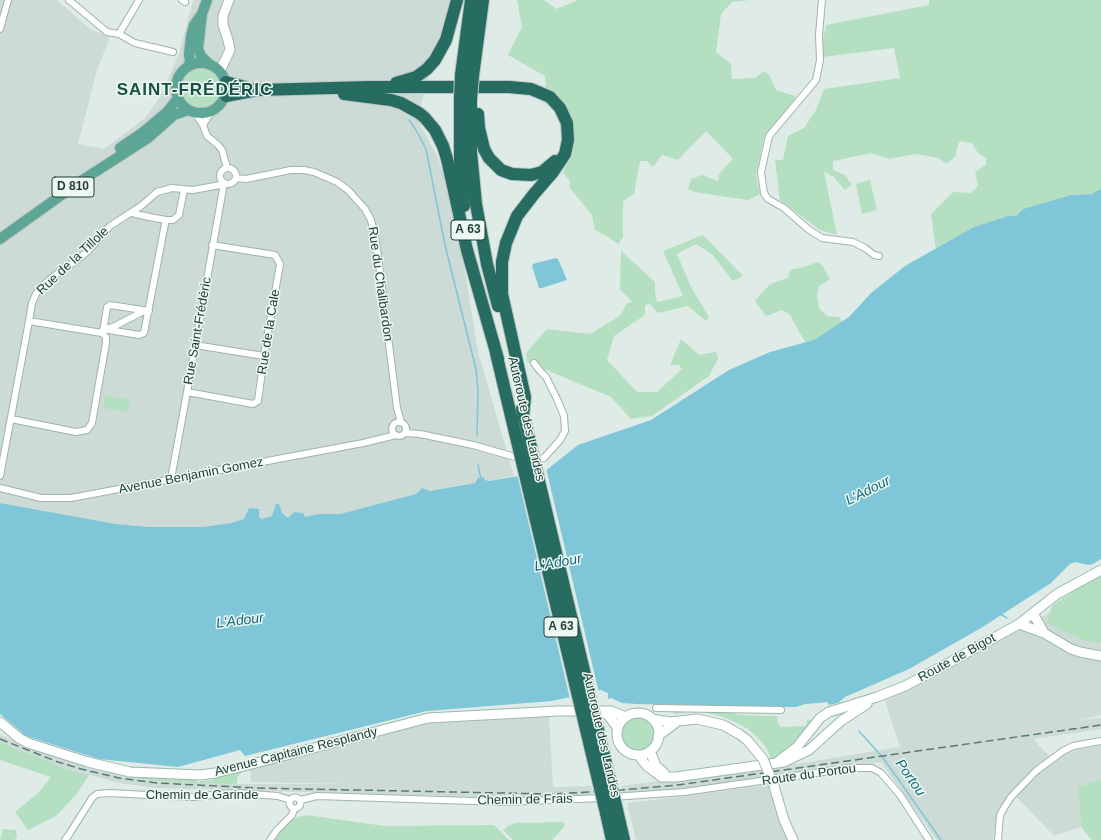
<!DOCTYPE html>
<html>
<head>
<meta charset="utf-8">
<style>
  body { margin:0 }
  canvas { display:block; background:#deebe6 }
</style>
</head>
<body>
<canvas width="1101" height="840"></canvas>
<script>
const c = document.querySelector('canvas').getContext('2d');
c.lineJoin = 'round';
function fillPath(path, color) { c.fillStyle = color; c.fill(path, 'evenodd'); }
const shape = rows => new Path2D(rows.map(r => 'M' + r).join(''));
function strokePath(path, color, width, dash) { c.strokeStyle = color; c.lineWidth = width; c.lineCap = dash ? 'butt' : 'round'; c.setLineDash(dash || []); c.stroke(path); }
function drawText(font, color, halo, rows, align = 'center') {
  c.font = font + ' Helvetica,sans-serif'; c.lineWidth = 3; c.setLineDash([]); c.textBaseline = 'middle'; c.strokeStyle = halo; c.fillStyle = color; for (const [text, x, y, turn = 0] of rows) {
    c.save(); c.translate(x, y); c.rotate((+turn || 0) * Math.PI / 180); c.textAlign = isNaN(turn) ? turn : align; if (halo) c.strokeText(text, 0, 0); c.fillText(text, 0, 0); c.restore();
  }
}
const built = shape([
  [0,0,57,0,91,30,110,37,96,73,78,144,104,149,145,118,160,97,179,54,193,0,450,0,417,119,438,158,455,208,478,352,514,476,430,491,422,488,416,494,340,514,318,514,305,517,292,516,288,518,282,513,279,505,277,504,272,516,265,519,262,519,259,518,244,519,231,523,203,527,149,527,116,524,0,503],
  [1101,579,1101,715,1079,720,1101,718,1101,729,1033,739,1049,756,1101,745,1101,779,1078,787,1081,827,1054,836,1013,793,998,810,993,840,937,840,881,762,775,776,772,768,900,747,885,701,1009,634,1023,630],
  [549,717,553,787,591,786,593,796,523,798,156,788,119,783,67,769,0,742,0,735,59,758,100,771,120,775,170,781,237,784,356,784,251,782,250,769,425,723],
  [762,768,766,777,677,789,623,794,621,786],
  [772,784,794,840,636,840,627,803,686,796]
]);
const green = shape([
  [517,0,544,0,556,9,578,0,750,0,732,2,721,14,716,52,731,64,732,79,755,78,764,71,770,76,776,90,795,96,794,101,764,138,756,174,760,194,748,200,694,192,688,189,691,179,702,175,718,181,719,174,733,159,706,131,678,160,662,155,653,167,647,161,640,161,634,194,623,201,623,237,618,244,605,235,595,230,592,215,569,187,570,181,563,173,572,150,574,129,567,107,546,88,545,76,508,55,522,27],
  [929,0,1101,0,1101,189,1091,194,1071,195,1023,209,1016,216,1008,216,974,227,936,250,931,214,953,192,970,193,978,186,975,172,986,165,986,158,978,153,972,143,959,141,955,157,947,164,938,158,916,154,889,159,871,153,833,161,833,170,845,175,852,185,845,190,834,177,824,172,837,235,820,230,780,200,775,160,783,160,788,136,804,128,816,110,824,89,900,78,894,48,823,57,822,46,826,25,929,5],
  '182 88a19 19 0 1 1 38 0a19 19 0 1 1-38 0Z',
  [870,180,877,210,862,214,856,184],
  [703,235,743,276,733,281,712,254,696,244,677,254,691,287,709,317,706,321,688,306,658,313,649,303,645,306,645,315,614,336,607,360,637,392,657,392,682,369,679,365,670,365,681,339,699,355,716,352,718,359,709,376,652,416,631,419,611,397,527,362,526,353,547,329,590,334,620,316,627,303,632,302,620,289,621,251,655,282,655,292,657,302,683,296,663,251],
  [818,262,822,265,830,279,819,286,817,294,819,308,827,316,839,317,842,322,814,340,805,342,790,315,782,310,766,316,755,301,770,284,788,278,790,271,793,269,801,268],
  [105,396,130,400,128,412,103,408],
  [1100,576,1101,577,1101,643,1083,640,1047,623,1050,611,1053,605,1075,590],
  [674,710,734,713,738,715,777,716,778,725,780,725,781,727,806,726,807,720,813,720,795,746,772,761,767,749,759,739,748,729,735,722,720,716,703,712,687,712,674,714],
  '622 734a16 16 0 1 1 32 0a16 16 0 1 1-32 0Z',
  [0,742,67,769,89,775,76,795,56,816,28,830,15,812,38,793,51,777,0,760],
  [100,768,197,778,197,783,152,780,120,775,100,771],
  [233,772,242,772,237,778,237,784,199,783,201,781,214,780,216,776],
  [1101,779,1101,840,1092,840,1081,827,1078,787],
  [306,815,385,826,494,825,509,840,272,840,290,820],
  [563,822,565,826,552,840,513,840,503,830,508,826,515,823],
  [3,829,16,830,17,838,14,840,0,840]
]);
const water = shape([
  [1101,189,1101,559,1093,564,1088,565,1075,562,1070,564,1051,583,981,628,909,669,845,697,838,703,829,705,827,702,819,703,805,704,796,707,777,707,637,704,622,703,611,698,608,699,608,693,601,690,552,701,427,711,245,756,240,750,178,767,99,759,26,736,0,714,0,503,116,524,149,527,203,527,231,523,244,519,249,508,259,509,259,517,262,519,272,516,276,504,279,504,282,513,288,518,294,512,303,513,305,517,318,514,340,514,416,494,422,488,430,491,475,483,478,478,483,477,485,480,489,481,544,472,578,445,651,420,729,370,770,352,814,340,849,317,871,293,905,266,974,227,1008,216,1016,216,1023,209,1071,195,1091,194],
  [556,258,558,259,567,280,542,288,539,288,532,266,533,264]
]);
const pier = shape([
  [546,468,599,693,570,699,517,474]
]);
const stream = shape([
  [409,120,416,130,426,149,445,245,476,369,478,390,477,436],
  [478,465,481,479],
  [1000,614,1007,618],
  [859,731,884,759,941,840]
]);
const street = shape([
  [69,0,107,32,119,34,135,43,173,52],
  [182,0,185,2],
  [822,0,819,35,820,60,816,80,769,136,761,172,764,193,768,199,784,208,808,229,822,238,853,242,865,248,874,255,879,256],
  [0,29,8,0],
  [119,34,139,0],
  [195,113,203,125,207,136,218,145,222,150,227,168],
  [203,125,211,112],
  '220 176a8 8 0 1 1 16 0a8 8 0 1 1-16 0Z',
  [236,178,246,179,291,170,304,170,314,172,337,182,348,190,365,209,371,220,376,241,397,408,401,422],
  [132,213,149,217,166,220],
  [29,321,102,333],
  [103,329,139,335,144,333,165,224,166,220,173,220,179,215,184,190],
  [106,329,113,327,140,313,145,311],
  [103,332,107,307,110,305,149,311],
  [195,345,264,356],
  [187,392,253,404,258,401,264,356,280,264,275,255,212,245],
  [11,419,76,432,87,430,92,423,106,343,106,337,102,333],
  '392 429a7 7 0 1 1 14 0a7 7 0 1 1-14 0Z',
  [405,433,420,434,473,445,522,459],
  [533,461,544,458,560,440,565,431,564,416,557,399,546,377,540,371,534,363],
  [0,476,29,321,32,303,36,294,41,287,54,276,77,260,88,251,110,226,141,206,157,192,172,188,193,190,220,185,223,183],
  [171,479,187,392,224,183],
  [0,488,41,498,71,498,363,443,396,435],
  [656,708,781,710],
  [613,797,684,792,850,768,872,768,881,773,900,795,929,840],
  '289.5 803a5.5 5.5 0 1 1 11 0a5.5 5.5 0 1 1-11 0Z',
  [300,800,317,796,503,802,603,798],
  [65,840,70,833,92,798,97,794,110,793,185,797,197,797,219,794,238,793,278,796,290,800],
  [270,840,277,830,292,815,294,809],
  [998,840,1000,815,1004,808,1011,797,1036,771,1063,751,1073,746,1101,741]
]);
const secondary = shape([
  [220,71,230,50,228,40,223,25,223,16,229,0],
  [1033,613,1044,633],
  [1019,624,1044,633,1071,649,1080,652,1101,656],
  [601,711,607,714,618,728],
  '617 734a21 21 0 1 1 42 0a21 21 0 1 1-42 0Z',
  [652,719,670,722,697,719,723,725,739,734,747,740,763,759],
  [0,722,19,738,28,743,88,762,130,772,200,775,215,773,252,764,428,718,558,711,611,711,626,717],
  [658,736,678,721],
  [650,751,656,766,664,773],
  [638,755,647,766,662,777,676,777,784,762,809,750,841,721,867,704],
  [776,763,797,747,820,718,829,712,877,697,905,686,941,667,1019,624,1057,594,1101,570],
  [774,786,784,820,793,840]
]);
const primary = shape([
  [207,0,202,14,198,49,201,56,209,64],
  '176 88a25 25 0 1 1 50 0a25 25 0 1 1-50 0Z',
  [188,67,190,61,189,54,191,37,194,25,201,15],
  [120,148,142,133,167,112,178,98],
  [0,239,81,181,148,138,174,115,188,110]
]);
const highway = shape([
  [461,75,471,0],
  [473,76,483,0],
  [226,82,253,89],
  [396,83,416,77,427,69,435,60,446,40,457,0],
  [344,94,391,100,401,103,419,113,425,118,435,130,443,146,447,159,467,250,498,359],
  [226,96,258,90,370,87,509,87,531,89,550,97,560,108,567,123,568,140,565,154,553,172,534,194,517,216,506,243,502,262,502,294,525,397,523,416],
  [460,99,460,160,464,206],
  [471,99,471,152,476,204,487,264,498,306],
  [478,114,479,128,484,149,489,158,501,170,512,174,531,175,542,172,555,161],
  [496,353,517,441],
  [522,409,529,439],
  [617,810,624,840],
  [606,813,612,840]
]);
const rail = shape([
  [0,739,58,762,81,769,119,778,157,783,257,788,551,794,610,791,678,785,1101,725]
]);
const secondaryBridge = shape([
  [763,759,774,786]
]);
const highwayBridge = shape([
  [460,99,461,75],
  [471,99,473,76],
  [529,439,617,810],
  [517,441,606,813]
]);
const shields = [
  [73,187,42],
  [468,230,34],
  [561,627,34]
];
const shieldNames = [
  ["D 810",73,187],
  ["A 63",468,230],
  ["A 63",561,627]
];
const streetNames = [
  ["Rue de la Tillole",73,261,-43],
  ["Rue du Chalibardon",380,284,82],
  ["Rue Saint-Frédéric",198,331,-80],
  ["Rue de la Cale",269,332,-81],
  ["Autoroute des Landes",526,419,77],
  ["Avenue Benjamin Gomez",191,476,-11],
  ["Route de Bigot",957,658,-29],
  ["Autoroute des Landes",601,735,77],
  ["Avenue Capitaine Resplandy",296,752,-14],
  ["Route du Portou",809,775,-8],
  ["Chemin de Garinde",202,795],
  ["Chemin de Frais",525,800,-1]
];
const waterNames = [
  ["L'Adour",868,491,-27],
  ["L'Adour",558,563,-10],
  ["L'Adour",240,621,-7],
  ["Portou",910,778,55]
];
const districtNames = [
  ["SAINT-FRÉDÉRIC",195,90]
];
fillPath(built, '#ccdbd5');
fillPath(green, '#b4e0c1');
fillPath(water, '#7fc7d8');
fillPath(pier, '#deebe6');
strokePath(stream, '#7fc7d8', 1.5);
strokePath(street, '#a0b3ad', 8);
strokePath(secondary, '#9bb8af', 11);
strokePath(primary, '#bbc5c2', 12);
strokePath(highway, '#bbc5c2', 14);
strokePath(street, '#fff', 6);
strokePath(secondary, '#fff', 9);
strokePath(primary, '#5da696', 10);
strokePath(highway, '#266c60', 12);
strokePath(rail, '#577971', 1.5, [8, 4]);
strokePath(secondaryBridge, '#9bb8af', 11, []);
strokePath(highwayBridge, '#bbc5c2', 14, []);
strokePath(secondaryBridge, '#fff', 9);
strokePath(highwayBridge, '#266c60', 12);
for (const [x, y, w] of shields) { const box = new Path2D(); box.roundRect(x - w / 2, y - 10, w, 20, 3); c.fillStyle = '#eef8f3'; c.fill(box); strokePath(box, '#1d3d35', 1); }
drawText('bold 12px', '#1d3d35', null, shieldNames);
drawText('13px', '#1d3d35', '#eef8f3', streetNames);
drawText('italic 14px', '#11697f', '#eef8f3', waterNames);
c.letterSpacing = '1px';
drawText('bold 17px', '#175144', '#eef8f3', districtNames);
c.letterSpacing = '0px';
</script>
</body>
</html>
